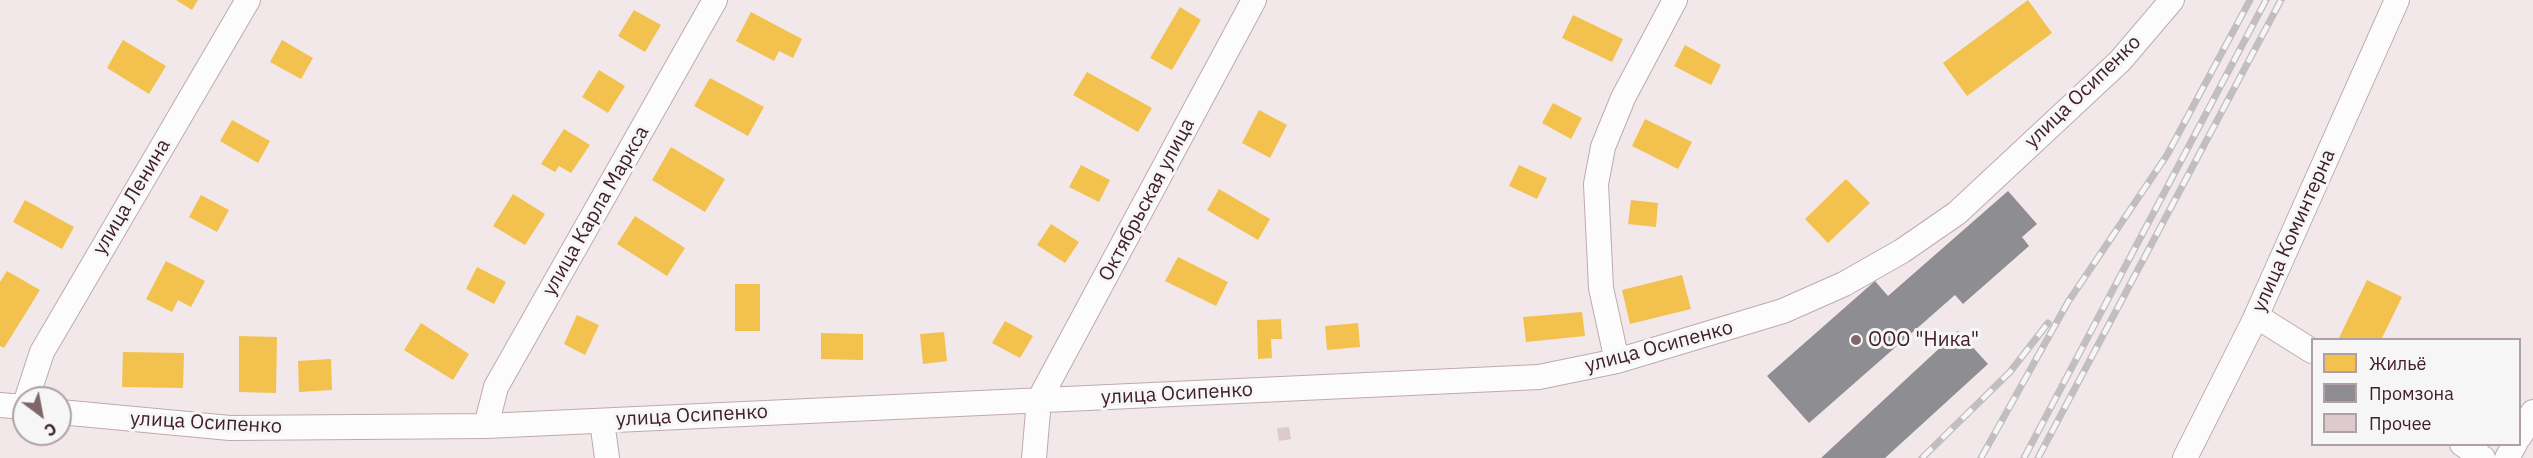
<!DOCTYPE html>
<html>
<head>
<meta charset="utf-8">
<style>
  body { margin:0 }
  #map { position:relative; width:2533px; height:458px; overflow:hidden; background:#f2e8ea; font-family:"IBM Plex Sans",sans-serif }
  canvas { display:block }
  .legend { position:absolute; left:2311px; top:338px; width:210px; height:108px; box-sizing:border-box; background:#f6f6f6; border:2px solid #aea0a3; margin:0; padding:8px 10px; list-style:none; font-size:18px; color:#412027 }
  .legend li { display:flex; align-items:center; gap:12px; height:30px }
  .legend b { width:30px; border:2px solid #aea0a3 }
  .north { position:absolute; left:12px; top:386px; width:60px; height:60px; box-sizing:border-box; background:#f6f6f6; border:2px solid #aea0a3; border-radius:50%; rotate:148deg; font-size:16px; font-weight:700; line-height:24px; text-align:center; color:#412027 }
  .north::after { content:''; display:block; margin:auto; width:21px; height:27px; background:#7f666b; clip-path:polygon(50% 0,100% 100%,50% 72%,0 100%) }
</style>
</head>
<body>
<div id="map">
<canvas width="2533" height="458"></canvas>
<ul class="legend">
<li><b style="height:16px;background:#f2c14e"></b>Жильё</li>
<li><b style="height:16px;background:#8d8d92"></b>Промзона</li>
<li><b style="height:16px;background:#ddcacd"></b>Прочее</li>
</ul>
<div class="north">С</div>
</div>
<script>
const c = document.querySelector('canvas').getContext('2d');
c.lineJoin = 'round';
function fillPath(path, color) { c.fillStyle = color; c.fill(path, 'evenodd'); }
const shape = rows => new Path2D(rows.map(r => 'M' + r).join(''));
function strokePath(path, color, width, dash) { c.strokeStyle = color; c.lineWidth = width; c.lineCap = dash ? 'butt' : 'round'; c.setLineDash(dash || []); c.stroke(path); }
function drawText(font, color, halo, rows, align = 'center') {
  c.font = font + ' "IBM Plex Sans",sans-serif'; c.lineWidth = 6; c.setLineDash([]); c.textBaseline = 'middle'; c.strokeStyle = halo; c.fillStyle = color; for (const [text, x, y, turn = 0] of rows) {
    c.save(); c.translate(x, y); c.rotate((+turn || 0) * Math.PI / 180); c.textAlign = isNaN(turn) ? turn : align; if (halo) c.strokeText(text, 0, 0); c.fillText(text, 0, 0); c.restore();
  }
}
const homes = shape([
  [176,0,198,0,192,10],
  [2028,0,2052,33,1967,96,1943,63],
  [1180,7,1201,20,1172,70,1150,58],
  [634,10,661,25,645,52,618,36],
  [751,12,802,39,793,58,779,51,774,61,736,41],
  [1573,15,1623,39,1612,62,1562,38],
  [123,40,166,66,149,94,107,68],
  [282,40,313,58,301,79,270,62],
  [1685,45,1721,65,1711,85,1674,66],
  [599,70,625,86,608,113,582,97],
  [1087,72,1152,108,1138,132,1073,95],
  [710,78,764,107,748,136,694,106],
  [1553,103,1582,118,1571,139,1542,123],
  [1259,110,1287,125,1270,158,1242,143],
  [1645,119,1692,142,1678,169,1632,146],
  [232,120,270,141,258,163,220,141],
  [564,129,590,145,571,173,559,166,555,172,541,164],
  [671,147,725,179,705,212,652,180],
  [1081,165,1110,180,1099,202,1069,187],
  [1519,165,1547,178,1537,199,1509,186],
  [1846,179,1870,203,1828,243,1805,219],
  [1219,189,1270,219,1258,240,1207,210],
  [513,194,545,214,525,245,493,226],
  [201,195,229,210,217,232,189,217],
  [25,200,74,227,62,249,13,222],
  [1631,200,1658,203,1656,227,1628,224],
  [635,216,685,248,667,276,617,244],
  [1051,224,1079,242,1065,263,1037,245],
  [1178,257,1228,282,1216,306,1165,281],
  [166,261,205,281,191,307,178,300,172,312,146,299],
  [477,267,506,282,494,304,466,289],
  [7,271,40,290,4,348,0,346,0,282],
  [1682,275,1691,309,1630,324,1622,290],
  [2367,280,2402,297,2381,340,2338,340],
  [735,284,760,284,760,331,735,331],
  [1582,312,1585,336,1526,342,1523,317],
  [577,315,599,325,585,355,564,344],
  [1281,319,1282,339,1271,339,1272,358,1258,359,1257,320],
  [1005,321,1033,336,1020,358,992,343],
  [421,323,469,354,453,380,404,350],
  [1358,323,1360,347,1327,350,1325,326],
  [944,332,947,361,923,364,920,334],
  [821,333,863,334,863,360,821,359],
  [239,336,277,337,276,393,239,392],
  [123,352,184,353,183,388,122,387],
  [331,359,332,390,299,392,298,361]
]);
const industry = shape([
  [2008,191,2037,224,2022,237,2029,246,1963,304,1955,295,1809,423,1767,376,1875,281,1888,296],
  [1958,331,1988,364,1885,458,1821,458]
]);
const building = shape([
  [1289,427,1291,439,1279,441,1277,428]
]);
const minor = shape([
  [2256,316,2312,351],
  [1617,361,1601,288,1596,184,1603,147,1623,98,1675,0],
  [27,398,42,352,248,0],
  [0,405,24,407],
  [60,412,230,428,486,426,1539,377,1617,361,1783,311,1844,284,1902,251,1957,213,2120,61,2172,0],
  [602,421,607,458],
  [486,426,496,387,715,0],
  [2520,436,2533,412],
  [2462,444,2483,458],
  [1034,458,1039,400,1254,0],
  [2185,458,2254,321,2397,0],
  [2507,458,2515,444]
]);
const rail = shape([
  [1922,458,2010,372,2048,323],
  [1981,458,2068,302,2167,155,2250,0],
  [2024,458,2266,0],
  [2038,458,2281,0]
]);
const markers = [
  [1856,340,6,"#7f666b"]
];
const streetNames = [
  ["улица Осипенко",2083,92,-44],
  ["улица Ленина",132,197,-59],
  ["Октябрьская улица",1147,200,-62],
  ["улица Карла Маркса",596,211,-60],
  ["улица Коминтерна",2294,231,-66],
  ["улица Осипенко",1659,347,-15],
  ["улица Осипенко",1177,394,-3],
  ["улица Осипенко",692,416,-3],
  ["улица Осипенко",206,423,3]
];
const poiNames = [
  ["ООО \"Ника\"",1868,340]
];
fillPath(homes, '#f2c14e');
fillPath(industry, '#8d8d92');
fillPath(building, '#ddcacd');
strokePath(minor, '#beaaae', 26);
strokePath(minor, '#fdfcfc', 24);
strokePath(rail, '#c2bebf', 7);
strokePath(rail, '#f6f6f6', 4.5, [14]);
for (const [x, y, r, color] of markers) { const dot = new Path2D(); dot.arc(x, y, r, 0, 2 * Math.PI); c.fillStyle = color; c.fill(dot); strokePath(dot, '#f6f6f6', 2); }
drawText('20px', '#412027', '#f6f6f6', streetNames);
drawText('20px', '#412027', '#f6f6f6', poiNames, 'left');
</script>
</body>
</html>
